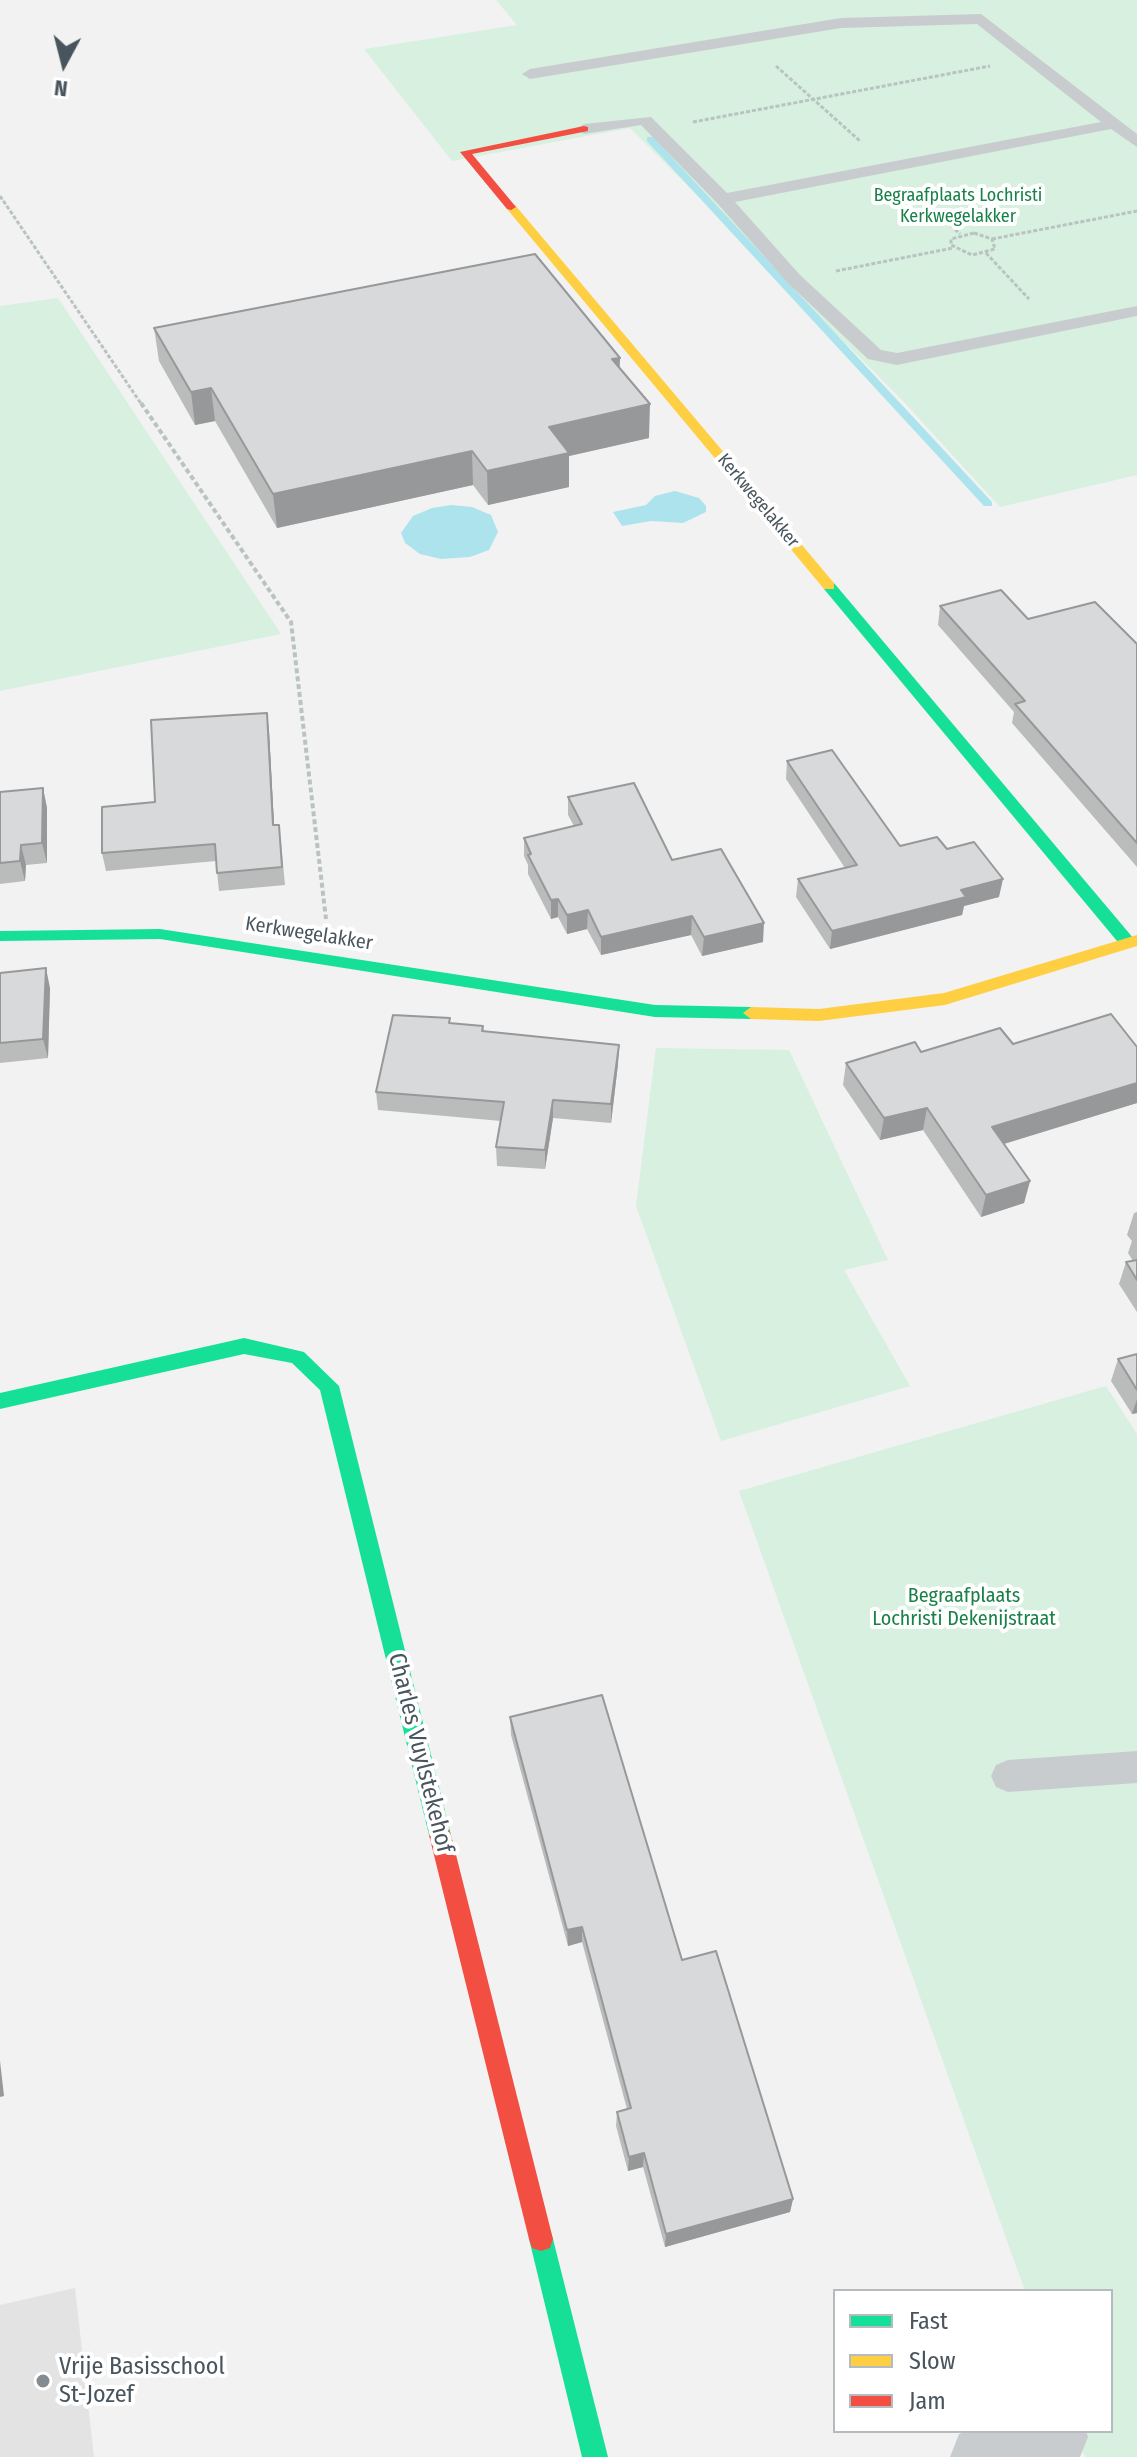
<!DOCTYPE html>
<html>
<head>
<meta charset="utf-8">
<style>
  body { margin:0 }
  #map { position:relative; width:1137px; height:2457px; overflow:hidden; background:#f2f2f2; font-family:"Fira Sans Condensed",sans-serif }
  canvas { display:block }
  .legend { position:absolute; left:833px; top:2289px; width:280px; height:144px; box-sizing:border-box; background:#fff; border:2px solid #b6bbbf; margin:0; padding:10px 14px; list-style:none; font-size:24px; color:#49555e }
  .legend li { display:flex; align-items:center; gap:16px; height:40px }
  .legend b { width:40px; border:2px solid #b6bbbf }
  .north { position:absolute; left:24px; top:24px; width:80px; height:80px; -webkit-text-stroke:6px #fff; paint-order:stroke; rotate:187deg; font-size:22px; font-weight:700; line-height:32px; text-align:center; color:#49555e }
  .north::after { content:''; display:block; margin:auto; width:28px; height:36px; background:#49555e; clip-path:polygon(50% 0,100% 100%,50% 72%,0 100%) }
</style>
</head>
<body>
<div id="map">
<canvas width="1137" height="2457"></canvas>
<ul class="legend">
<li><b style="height:10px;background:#16e098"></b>Fast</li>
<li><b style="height:10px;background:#ffcf43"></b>Slow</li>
<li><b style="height:10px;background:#f24e42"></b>Jam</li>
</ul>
<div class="north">N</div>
</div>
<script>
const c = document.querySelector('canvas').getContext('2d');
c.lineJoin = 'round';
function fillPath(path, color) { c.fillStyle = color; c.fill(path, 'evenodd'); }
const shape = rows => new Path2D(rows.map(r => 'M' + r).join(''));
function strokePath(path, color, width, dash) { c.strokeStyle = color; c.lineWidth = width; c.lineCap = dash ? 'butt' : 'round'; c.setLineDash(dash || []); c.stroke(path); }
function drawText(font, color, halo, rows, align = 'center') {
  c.font = font + ' "Fira Sans Condensed",sans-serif'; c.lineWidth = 8; c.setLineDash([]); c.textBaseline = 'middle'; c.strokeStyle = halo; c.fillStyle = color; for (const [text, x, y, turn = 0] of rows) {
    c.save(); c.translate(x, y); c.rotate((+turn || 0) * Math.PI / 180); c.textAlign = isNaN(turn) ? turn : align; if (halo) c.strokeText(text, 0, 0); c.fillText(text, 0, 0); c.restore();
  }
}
const education = shape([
  [75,2288,94,2457,0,2457,0,2305]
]);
const green = shape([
  [496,0,1137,0,1137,475,1000,507,903,401,630,128,452,161,364,49,517,25],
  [58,298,281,634,0,691,0,306],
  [656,1048,789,1050,888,1260,844,1270,910,1386,721,1441,636,1206],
  [1106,1386,1137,1434,1137,2457,1085,2457,1075,2431,1111,2431,1111,2291,1025,2291,739,1491]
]);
const water = shape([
  [675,491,699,498,706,506,706,512,683,523,651,521,622,526,613,512,646,505,655,496],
  [451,505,472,507,491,515,498,532,489,550,470,557,441,559,420,554,405,543,401,533,413,516,432,508]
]);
const stream = shape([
  [647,137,653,137,992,502,992,506,984,506,647,141,647,137]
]);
const pathFar1 = shape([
  [776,66,861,142],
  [693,122,990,66],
  [916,192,960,234],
  [0,196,142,405],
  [974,233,992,239,995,249,972,255,951,245,951,239,974,233],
  [992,239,1137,211],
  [986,253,1029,299],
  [836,271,953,248]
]);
const path = shape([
  [141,403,291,622,326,919]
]);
const lane = shape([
  [981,14,1137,134,1137,147,1111,129,735,202,800,275,881,350,897,353,1137,306,1137,316,897,365,868,359,788,283,717,203,641,125,584,134,576,129,584,124,651,117,727,193,1101,122,977,24,841,28,530,79,522,74,530,69,841,18,981,14],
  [1137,1751,1137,1783,1008,1792,996,1787,991,1776,996,1765,1008,1760,1137,1751]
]);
const street = shape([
  [967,2431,1086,2431,1088,2437,1080,2457,950,2457,959,2434,967,2431]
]);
const fast = shape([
  [829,582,834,583,1134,939,1136,943,1134,947,1122,947,824,589,824,583,829,582],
  [160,929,655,1005,751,1007,759,1013,751,1019,655,1017,160,939,0,941,0,931,160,929],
  [244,1338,304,1352,339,1386,451,1835,448,1842,440,1845,432,1842,429,1835,320,1390,292,1363,244,1354,0,1409,0,1393,244,1338],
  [541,2227,550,2230,553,2239,608,2457,582,2457,529,2239,532,2230,541,2227]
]);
const slow = shape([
  [507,205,515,205,834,583,834,589,824,589,507,209,507,205],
  [1137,935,1137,946,945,1005,819,1021,751,1019,743,1013,751,1007,819,1009,944,993,1137,935]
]);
const jam = shape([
  [584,126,588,127,588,131,472,154,516,207,511,210,507,209,460,152,584,126],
  [440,1825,448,1828,451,1835,553,2239,550,2248,541,2251,532,2248,529,2239,429,1835,432,1828,440,1825]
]);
const wall = shape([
  [154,328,620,369,649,438,569,456,569,487,488,505,473,485,277,528,215,421,195,425,159,361],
  [940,606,1028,619,1137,644,1137,867,1012,723,1014,712,938,625],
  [267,713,269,731,274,825,281,842,285,885,219,891,216,861,106,871,102,853,155,802],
  [787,761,900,846,947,849,999,897,964,906,962,915,830,949,796,897,798,879,845,868,786,779],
  [43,788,47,808,47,863,26,865,25,881,0,884,0,792],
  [568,797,672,860,763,942,702,956,691,935,601,955,587,929,567,934,558,917,551,919,528,874,528,865,524,856,524,838,574,826,568,815],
  [0,973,50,988,48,1058,0,1063],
  [450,1018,450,1023,483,1026,484,1031,619,1045,618,1064,611,1123,553,1118,545,1169,497,1166,496,1147,501,1121,378,1110,376,1092],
  [1013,1044,1137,1046,1137,1045,1137,1103,1004,1144,1030,1181,1024,1203,981,1217,923,1130,880,1140,843,1085,846,1063,921,1052],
  [1137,1212,1137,1312,1119,1284,1126,1262,1133,1261,1128,1253,1132,1241,1127,1235,1134,1213],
  [1137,1354,1137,1413,1132,1414,1111,1381,1118,1359],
  [510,1717,682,1960,793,2199,790,2212,665,2247,643,2167,628,2171,616,2126,617,2112,627,2109,582,1942,568,1946,511,1735]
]);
const shadedWall = shape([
  [620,358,619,391,612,359],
  [211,388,215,421,195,425,191,392],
  [650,404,649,438,569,456,569,487,488,505,487,471,549,427],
  [472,451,473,485,277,528,273,494],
  [267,713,269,731,275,843,273,825],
  [43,788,47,808,47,863,42,843],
  [21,845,26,865,25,881,20,861],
  [1003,879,999,897,964,906,962,915,830,949,832,931,961,890],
  [558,899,558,917,551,919,551,900],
  [588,910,587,929,567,934,567,915],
  [692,916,691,935,601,955,601,937],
  [764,923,763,942,702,956,704,937],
  [46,968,50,988,48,1058,43,1039],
  [619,1045,618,1064,611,1123,611,1104],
  [1137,1083,1137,1103,987,1149,992,1127],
  [553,1100,553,1118,545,1169,545,1150],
  [927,1108,923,1130,880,1140,884,1118],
  [1030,1181,1024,1203,981,1217,986,1195],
  [1137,1399,1137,1413,1132,1414],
  [582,1927,582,1942,568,1946,567,1930],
  [0,2061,4,2096,0,2097],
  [644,2153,643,2167,628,2171,629,2157],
  [793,2199,790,2212,665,2247,666,2234]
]);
const building = shape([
  [535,254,620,358,612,359,650,404,549,427,569,453,487,471,472,451,273,494,211,388,191,392,154,328,535,254],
  [1001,590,1028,619,1095,602,1137,644,1137,843,1015,704,1025,701,940,606,1001,590],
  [267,713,273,825,279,825,282,867,217,873,215,844,102,853,102,807,155,802,151,720,267,713],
  [832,750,900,846,937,837,947,849,974,842,1003,879,961,890,966,897,832,931,798,879,857,865,787,761,832,750],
  [634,783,672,860,721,849,764,923,704,937,692,916,601,937,588,910,567,915,558,899,551,900,528,855,531,854,524,838,582,824,568,797,634,783],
  [43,788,42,843,21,845,20,861,0,863,0,792,43,788],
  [46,968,43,1039,0,1043,0,973,46,968],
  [1111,1014,1137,1047,1137,1083,992,1127,1030,1181,986,1195,927,1108,884,1118,846,1063,915,1042,921,1052,1000,1028,1013,1044,1111,1014],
  [393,1015,450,1018,449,1023,483,1026,482,1031,619,1045,611,1104,553,1100,545,1150,496,1147,504,1102,376,1092,393,1015],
  [1137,1260,1137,1280,1126,1262,1137,1260],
  [1137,1354,1137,1390,1118,1359,1137,1354],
  [602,1695,682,1960,716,1951,793,2199,666,2234,644,2153,629,2157,617,2112,631,2108,582,1927,567,1930,510,1717,602,1695]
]);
const markers = [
  [43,2381,8,"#848c92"]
];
const farParknames = [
  ["Begraafplaats Lochristi",958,196],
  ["Kerkwegelakker",958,217]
];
const farStreetnames = [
  ["Kerkwegelakker",758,501,50]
];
const streetNames = [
  ["Kerkwegelakker",309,934,9]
];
const parkNames = [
  ["Begraafplaats",964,1596],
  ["Lochristi Dekenijstraat",964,1619]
];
const nearStreetnames = [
  ["Charles Vuylstekehof",420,1753,76]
];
const nearPoinames = [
  ["Vrije Basisschool",59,2367],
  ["St-Jozef",59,2395]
];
fillPath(education, '#e4e3e4');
fillPath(green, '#d7f0df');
fillPath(water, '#ade3ed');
fillPath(stream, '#ade3ed');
strokePath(pathFar1, '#b9c4c0', 3, [4, 2]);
strokePath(path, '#b9c4c0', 4, [5, 3]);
fillPath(lane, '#c9ccce');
fillPath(street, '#c9ccce');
fillPath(fast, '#16e098');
fillPath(slow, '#ffcf43');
fillPath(jam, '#f24e42');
fillPath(wall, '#babbbb');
fillPath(shadedWall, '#979899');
fillPath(building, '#d8d9da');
strokePath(building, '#979899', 2);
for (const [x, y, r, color] of markers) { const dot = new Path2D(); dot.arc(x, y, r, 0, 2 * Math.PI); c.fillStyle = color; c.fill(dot); strokePath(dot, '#fff', 3); }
drawText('18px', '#198047', '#fff', farParknames);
drawText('18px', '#49555e', '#fff', farStreetnames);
drawText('20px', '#49555e', '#fff', streetNames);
drawText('20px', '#198047', '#fff', parkNames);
drawText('24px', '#49555e', '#fff', nearStreetnames);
drawText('24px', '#49555e', '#fff', nearPoinames, 'left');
</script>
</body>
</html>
